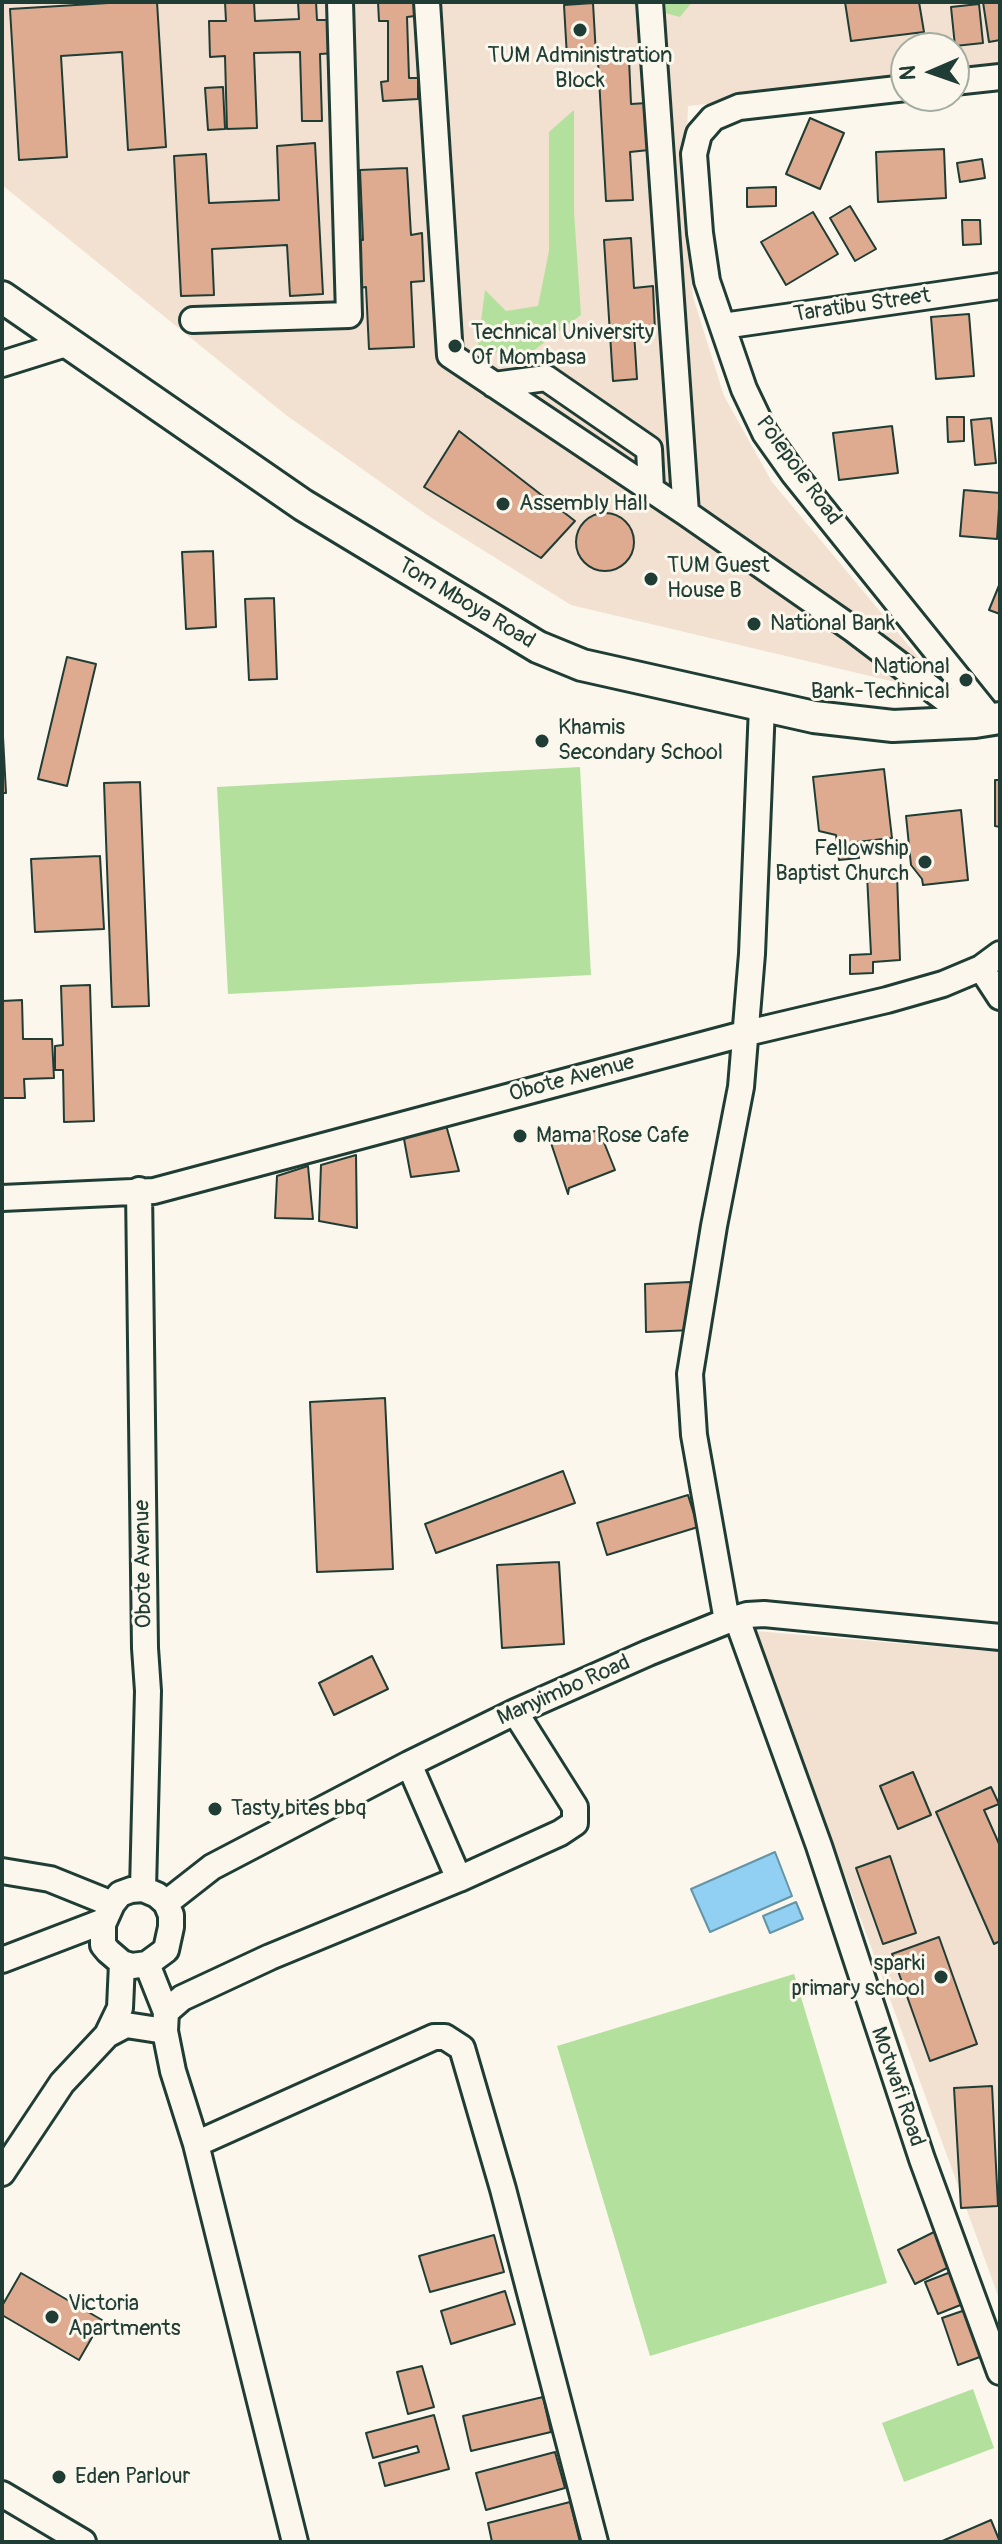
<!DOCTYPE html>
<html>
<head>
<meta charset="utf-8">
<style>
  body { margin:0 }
  #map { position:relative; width:1002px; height:2544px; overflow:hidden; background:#fbf7ec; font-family:Pangolin,sans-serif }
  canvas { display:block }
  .frame { position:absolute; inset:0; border:4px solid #1f3d34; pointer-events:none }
  .north { position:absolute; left:890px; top:32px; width:80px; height:80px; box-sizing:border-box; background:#fbf7ec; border:2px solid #a3ada2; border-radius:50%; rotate:268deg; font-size:22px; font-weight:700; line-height:32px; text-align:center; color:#1f3d34 }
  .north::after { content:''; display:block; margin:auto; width:28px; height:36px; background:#1f3d34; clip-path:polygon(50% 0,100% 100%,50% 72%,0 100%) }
</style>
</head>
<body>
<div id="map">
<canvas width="1002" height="2544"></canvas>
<div class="frame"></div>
<div class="north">N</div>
</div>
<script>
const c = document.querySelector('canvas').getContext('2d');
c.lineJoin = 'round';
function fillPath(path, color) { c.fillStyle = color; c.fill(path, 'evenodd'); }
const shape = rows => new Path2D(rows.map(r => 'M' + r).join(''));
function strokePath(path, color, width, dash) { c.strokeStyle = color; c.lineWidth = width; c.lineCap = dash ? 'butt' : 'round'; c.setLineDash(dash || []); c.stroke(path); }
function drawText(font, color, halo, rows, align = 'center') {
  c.font = font + ' Pangolin,sans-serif'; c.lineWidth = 6; c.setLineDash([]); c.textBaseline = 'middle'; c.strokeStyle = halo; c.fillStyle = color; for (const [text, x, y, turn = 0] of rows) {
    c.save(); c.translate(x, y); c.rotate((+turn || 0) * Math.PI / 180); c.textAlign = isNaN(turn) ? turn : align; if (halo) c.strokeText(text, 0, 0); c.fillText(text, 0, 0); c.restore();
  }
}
const built = shape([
  [2,2,1000,2,1000,73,954,77,954,48,906,48,906,82,688,106,684,204,693,297,724,396,772,482,950,695,571,605,430,517,286,415,2,185],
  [756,1631,1000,1652,1000,2301]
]);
const green = shape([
  [624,2,692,2,680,17],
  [574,110,574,212,581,315,533,351,477,353,485,290,506,311,538,306,549,251,549,132],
  [580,767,591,975,228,994,217,787],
  [794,1974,887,2283,650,2356,557,2046],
  [973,2389,994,2448,904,2482,882,2423]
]);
const water = shape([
  [775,1852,792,1896,710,1932,691,1889,775,1852],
  [796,1902,803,1919,770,1933,763,1916,796,1902]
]);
const building = shape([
  [125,2,157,2,166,147,128,150,122,52,61,56,67,157,19,160,10,9,125,2],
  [225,2,254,2,255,21,299,19,298,2,316,2,317,20,335,20,336,53,320,54,322,121,302,121,300,52,254,53,257,128,227,129,225,56,210,57,209,21,226,21,225,2],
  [378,2,416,2,415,16,407,17,409,78,418,78,418,99,383,101,381,82,388,81,388,21,379,21,378,2],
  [845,2,919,2,924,32,851,41,845,2],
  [983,2,1000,2,1000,40,989,42,983,2],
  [593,3,596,55,567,57,564,5,593,3],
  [979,4,983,43,955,46,951,7,979,4],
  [629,59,631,104,647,103,649,150,630,152,633,200,606,201,598,61,629,59],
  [223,87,225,129,208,130,205,88,223,87],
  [810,118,844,133,820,189,786,174,810,118],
  [315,143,323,294,290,296,287,245,212,249,214,295,181,296,174,156,206,154,209,203,279,200,277,146,315,143],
  [944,149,946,198,878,202,876,152,944,149],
  [982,159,985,178,960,182,957,163,982,159],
  [407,168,411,235,422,233,424,281,411,282,414,347,369,349,366,287,353,289,350,240,363,240,360,170,407,168],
  [776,187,776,206,747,207,747,188,776,187],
  [850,206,876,249,855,261,830,218,850,206],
  [813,212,838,254,786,285,761,242,813,212],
  [962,220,980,220,981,244,963,245,962,220],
  [631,238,634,288,653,286,655,331,634,332,637,379,613,381,604,240,631,238],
  [969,314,974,376,936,379,931,317,969,314],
  [947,417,964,417,964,441,948,442,947,417],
  [991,418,996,463,975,465,971,420,991,418],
  [892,426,898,473,839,480,833,433,892,426],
  [459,431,575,521,541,558,424,487,459,431],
  [964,490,1000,493,997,539,960,536,964,490],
  '576 542a29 29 0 1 1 58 0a29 29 0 1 1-58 0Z',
  [213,551,216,627,186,629,182,552,213,551],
  [1000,583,1000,614,989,610,1000,583],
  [274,598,277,679,249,680,245,599,274,598],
  [67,657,96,664,67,786,38,779,67,657],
  [2,718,6,793,2,793,2,718],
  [884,769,892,838,857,842,859,858,839,860,836,835,819,831,813,777,884,769],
  [995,780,1000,780,1000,827,995,826,995,780],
  [140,782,149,1006,112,1007,104,783,140,782],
  [961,810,968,880,923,885,922,879,911,865,906,816,961,810],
  [100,856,104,929,35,932,31,859,100,856],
  [897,874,900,960,873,962,873,973,850,974,850,955,871,954,867,875,897,874],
  [90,985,94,1121,64,1122,63,1070,55,1070,55,1046,63,1045,61,986,90,985],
  [22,1000,23,1039,52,1039,54,1078,24,1079,25,1098,2,1098,2,1001,22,1000],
  [444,1118,459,1171,411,1177,404,1139,444,1118],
  [599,1130,615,1170,569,1188,568,1194,551,1143,599,1130],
  [356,1155,357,1228,319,1221,321,1165,356,1155],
  [308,1166,313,1219,275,1218,277,1176,308,1166],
  [691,1282,693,1330,646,1332,645,1284,691,1282],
  [385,1398,393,1569,317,1572,310,1402,385,1398],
  [563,1471,575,1503,436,1553,425,1524,563,1471],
  [688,1495,698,1527,607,1555,597,1523,688,1495],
  [559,1562,564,1644,502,1648,497,1565,559,1562],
  [372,1656,388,1689,334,1715,319,1683,372,1656],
  [913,1772,931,1815,898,1829,880,1786,913,1772],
  [991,1787,999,1804,984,1810,1000,1846,1000,1941,994,1944,936,1812,991,1787],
  [890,1856,916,1933,883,1944,856,1868,890,1856],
  [939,1937,977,2044,930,2061,892,1954,939,1937],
  [992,2086,998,2206,961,2208,954,2088,992,2086],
  [940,2229,957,2263,915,2284,898,2250,940,2229],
  [494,2235,504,2272,430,2292,419,2256,494,2235],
  [956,2270,968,2302,938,2314,925,2282,956,2270],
  [21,2273,102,2320,79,2360,2,2315,2,2306,21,2273],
  [505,2291,515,2324,451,2344,441,2311,505,2291],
  [971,2308,988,2354,958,2365,942,2318,971,2308],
  [422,2366,434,2407,408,2414,397,2372,422,2366],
  [543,2397,551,2432,471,2451,463,2416,543,2397],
  [434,2415,449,2469,385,2486,379,2463,419,2452,417,2446,373,2458,366,2433,434,2415],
  [555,2452,565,2488,486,2510,476,2473,555,2452],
  [570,2502,580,2542,492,2542,488,2523,570,2502],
  [991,2520,1000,2542,940,2542,991,2520]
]);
const minor = shape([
  [427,2,450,355,686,513,854,630,975,722],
  [650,2,686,513],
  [954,82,1000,77],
  [906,88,739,107,713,118,699,134,694,154,700,233,707,281,744,389,765,433,794,474,992,720],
  [193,320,349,315,340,2],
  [723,326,1000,286],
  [2,364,69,343],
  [494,385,546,378,649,449,651,489],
  [981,968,1000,997],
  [139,1190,145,1648,148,1691,143,1889],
  [2,1198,154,1191,747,1033,887,1000,943,984,981,968,1000,954],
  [737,1619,819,1846,922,2159,1000,2372],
  [727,1621,694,1435,690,1374,714,1226,741,1087,752,954,762,706],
  [2,1871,50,1879,112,1904],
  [459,1879,560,1833,575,1823,575,1807,515,1712],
  [143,1889,157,1895,166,1903,171,1915,171,1927,166,1950,147,1964,132,1966,122,1963,108,1951,103,1945,103,1924,112,1904,120,1894,131,1890,143,1889],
  [166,1903,212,1867,409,1764,515,1712,648,1653,727,1621,747,1615,764,1614,1000,1637],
  [2,1960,104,1921],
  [147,1964,166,2012,165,2031,173,2071,196,2144,295,2542],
  [166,2012,182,1998,270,1957,459,1879,409,1764],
  [107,2035,126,2025,165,2031],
  [196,2144,434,2037,445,2037,462,2048,503,2189,595,2542],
  [2,2173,62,2083,107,2035,120,2008,122,1963],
  [2,2494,83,2542]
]);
const major = shape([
  [2,297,303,505,538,647,582,665,814,717,893,726,975,722,1000,718]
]);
const markers = [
  [580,30,8,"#1f3d34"],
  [455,346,8,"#1f3d34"],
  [503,504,8,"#1f3d34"],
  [651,579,8,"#1f3d34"],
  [754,624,8,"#1f3d34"],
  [966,680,8,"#1f3d34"],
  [542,741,8,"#1f3d34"],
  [925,862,8,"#1f3d34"],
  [520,1136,8,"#1f3d34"],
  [215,1809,8,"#1f3d34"],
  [941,1977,8,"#1f3d34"],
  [52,2317,8,"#1f3d34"],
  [59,2477,8,"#1f3d34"]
];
const poiNames = [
  ["TUM Administration",580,56,"center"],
  ["Block",580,81,"center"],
  ["Technical University",471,333],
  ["Of Mombasa",471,358],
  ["Assembly Hall",519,504],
  ["TUM Guest",667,566],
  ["House B",667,591],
  ["National Bank",770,624],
  ["National",950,667,"right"],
  ["Bank-Technical",950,692,"right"],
  ["Khamis",558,728],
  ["Secondary School",558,753],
  ["Fellowship",909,849,"right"],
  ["Baptist Church",909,874,"right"],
  ["Mama Rose Cafe",536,1136],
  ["Tasty bites bbq",231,1809],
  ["sparki",925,1964,"right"],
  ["primary school",925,1989,"right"],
  ["Victoria",68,2304],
  ["Apartments",68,2329],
  ["Eden Parlour",75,2477]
];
const streetNames = [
  ["Taratibu Street",862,306,-8],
  ["Polepole Road",798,471,54],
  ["Tom Mboya Road",466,604,31],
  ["Obote Avenue",572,1079,-15],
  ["Obote Avenue",144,1564,-91],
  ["Manyimbo Road",564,1691,-24],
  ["Motwafi Road",897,2087,71]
];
fillPath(built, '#f2e0d1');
fillPath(green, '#b4e09e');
fillPath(water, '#91d0f2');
strokePath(water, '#6395a6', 2);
fillPath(building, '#deab91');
strokePath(building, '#1f3d34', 2);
strokePath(minor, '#1f3d34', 30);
strokePath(major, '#1f3d34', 36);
strokePath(minor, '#fbf7ec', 24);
strokePath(major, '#fbf7ec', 30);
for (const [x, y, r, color] of markers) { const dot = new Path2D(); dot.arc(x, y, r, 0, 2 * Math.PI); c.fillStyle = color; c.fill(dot); strokePath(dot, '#fbf7ec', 3); }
drawText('22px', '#1f3d34', '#fbf7ec', poiNames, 'left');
drawText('22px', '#1f3d34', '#fbf7ec', streetNames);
</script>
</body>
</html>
